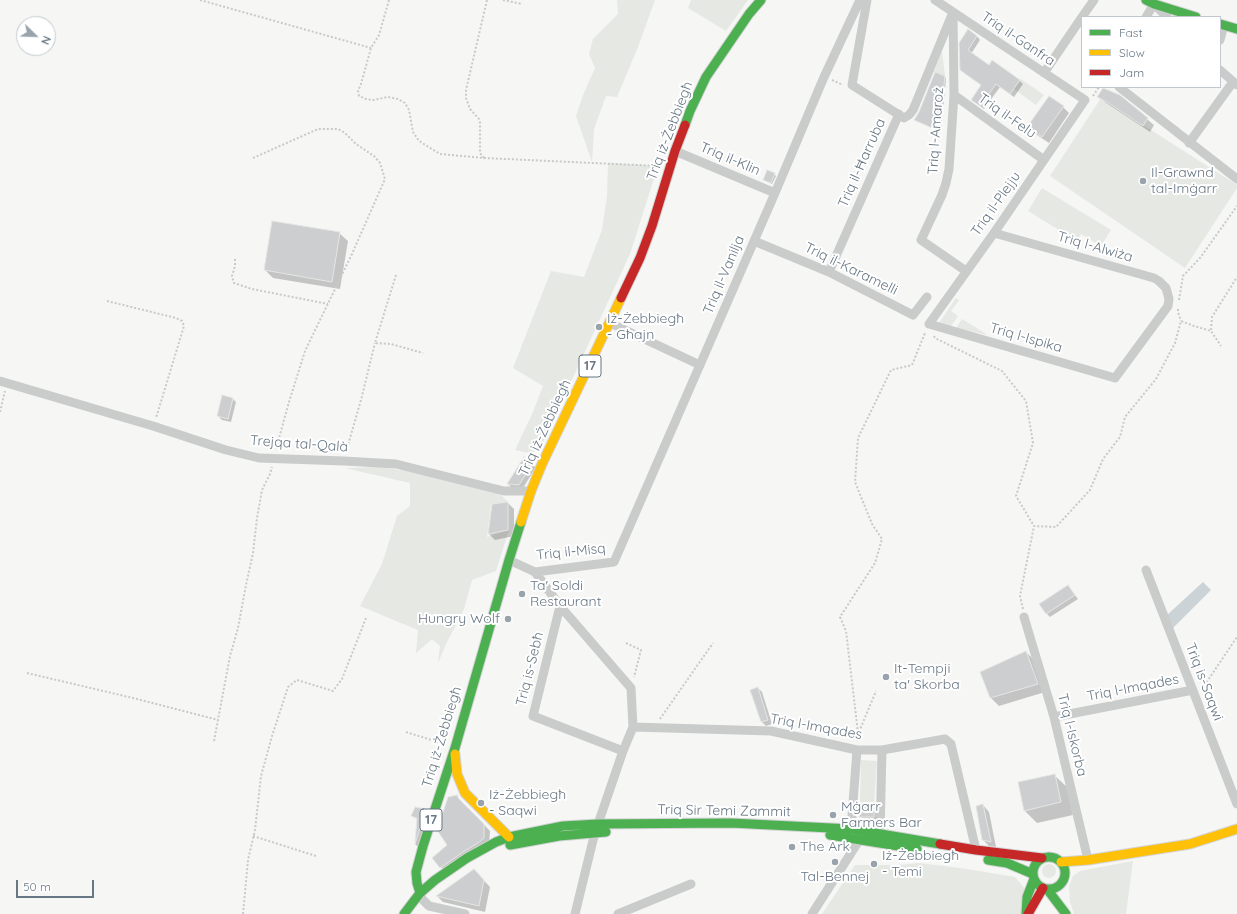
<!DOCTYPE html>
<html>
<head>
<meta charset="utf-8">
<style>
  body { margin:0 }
  #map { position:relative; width:1237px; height:914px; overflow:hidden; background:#f6f6f5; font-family:Quicksand,sans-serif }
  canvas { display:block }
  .legend { position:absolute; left:1081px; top:16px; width:140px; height:72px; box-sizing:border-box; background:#fff; border:1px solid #c2c9ce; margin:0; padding:5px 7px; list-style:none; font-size:12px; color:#677784 }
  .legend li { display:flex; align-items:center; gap:8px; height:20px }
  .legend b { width:20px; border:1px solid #c2c9ce }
  .north { position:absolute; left:16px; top:16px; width:40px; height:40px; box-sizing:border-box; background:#fff; border:1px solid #c2c9ce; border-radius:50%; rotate:113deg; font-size:11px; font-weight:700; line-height:16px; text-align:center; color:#677784 }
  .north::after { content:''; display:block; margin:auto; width:14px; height:18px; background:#99a3ac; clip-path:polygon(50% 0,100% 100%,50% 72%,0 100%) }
  .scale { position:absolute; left:16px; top:880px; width:78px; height:18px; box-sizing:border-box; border:2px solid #677784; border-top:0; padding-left:5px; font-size:12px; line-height:14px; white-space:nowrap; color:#677784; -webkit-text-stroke:3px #fff; paint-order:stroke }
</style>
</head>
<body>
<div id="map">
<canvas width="1237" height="914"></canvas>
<ul class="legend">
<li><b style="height:5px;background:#4caf50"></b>Fast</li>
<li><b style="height:5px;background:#ffc107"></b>Slow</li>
<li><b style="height:5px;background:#c62828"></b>Jam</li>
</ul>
<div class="north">N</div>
<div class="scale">50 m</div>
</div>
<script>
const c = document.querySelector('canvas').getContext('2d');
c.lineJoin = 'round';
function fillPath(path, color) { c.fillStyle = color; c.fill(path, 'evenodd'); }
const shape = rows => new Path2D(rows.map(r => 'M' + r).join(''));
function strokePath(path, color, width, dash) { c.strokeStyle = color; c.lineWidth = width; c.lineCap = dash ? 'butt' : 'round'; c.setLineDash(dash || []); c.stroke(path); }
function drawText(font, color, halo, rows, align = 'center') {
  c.font = font + ' Quicksand,sans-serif'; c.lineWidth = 4; c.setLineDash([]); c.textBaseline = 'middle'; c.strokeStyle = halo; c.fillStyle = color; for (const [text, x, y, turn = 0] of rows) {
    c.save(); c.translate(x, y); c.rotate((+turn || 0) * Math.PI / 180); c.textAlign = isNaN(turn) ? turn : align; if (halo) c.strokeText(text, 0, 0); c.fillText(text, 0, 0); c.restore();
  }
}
const green = shape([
  [617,0,655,0,638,47,617,97,606,96,594,129,592,162,576,116,583,95,595,68,589,54,593,39,618,14],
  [691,0,748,0,726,31,688,8],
  [942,51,945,76,934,72],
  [1021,79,1044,95,1036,105,1014,89],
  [1101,98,1237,185,1237,188,1185,268,1050,176],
  [608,163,658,166,630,254,540,449,530,453,515,450,533,412,543,386,513,368,551,271,584,277,602,230,607,196],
  [1042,188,1111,230,1101,246,1081,234,1077,241,1028,211],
  [956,298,959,300,951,311,958,316,951,326,939,323],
  [962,319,988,335,956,328],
  [381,467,413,472,500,494,508,502,491,504,487,537,509,530,496,571,472,580,464,609,446,644,438,663,440,646,432,639,416,653,418,630,360,606,382,564,397,516,410,506,410,483,345,468],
  [861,760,877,761,874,804,860,804],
  [1133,861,1126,914,1074,914,1070,902,1069,886,1073,876,1080,871],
  [919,863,967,869,1015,877,1025,889,1021,914,822,914,855,865,898,865],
  '1042 871a7 7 0 1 1 14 0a7 7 0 1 1-14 0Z'
]);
const water = shape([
  [1203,582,1211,590,1171,630,1166,616]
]);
const shadow = shape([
  [977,36,980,40,971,54,989,66,1019,80,1023,84,1014,97,1000,87,984,109,972,100,982,85,965,74,961,70,960,43],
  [944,77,946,79,941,132,915,120],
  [1099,96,1119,96,1154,125,1150,132,1105,102],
  [1063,107,1069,113,1049,143,1034,133,1028,127],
  [774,174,776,176,772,184,764,180],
  [339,233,348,241,340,289,273,278,265,270],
  [233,399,236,402,231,422,222,420,218,416],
  [524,459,536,467,523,488,512,488,508,484],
  [508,503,514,509,514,536,495,540,489,534,493,505],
  [1068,586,1078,599,1050,617,1046,613],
  [1026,652,1034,660,1045,692,999,706,991,698],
  [758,688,762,692,772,724,766,726,762,722,751,690],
  [1054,775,1067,787,1073,815,1037,823,1025,811],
  [456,796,490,831,489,845,447,873,441,867,449,845],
  [983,805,989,812,996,847,989,846,983,840],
  [874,806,878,810,878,820,864,820,860,816],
  [426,810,429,814,418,847,415,844,418,820,412,816],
  [474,870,490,887,485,912,443,902,437,896]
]);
const building = shape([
  [968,29,977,36,968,50,989,65,992,60,1020,80,1010,94,996,84,980,106,971,100,981,85,960,70,959,43,968,29],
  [935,72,945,76,939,131,914,120,919,112,935,72],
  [1103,88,1120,95,1148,118,1143,126,1107,102,1097,97,1103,88],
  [1049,96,1064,106,1042,137,1027,127,1049,96],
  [767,170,775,173,771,183,763,180,767,170],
  [272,221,340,232,332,282,264,270,272,221],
  [222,395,233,398,228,419,217,416,222,395],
  [524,457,533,463,519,485,507,484,524,457],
  [508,502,508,530,488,534,492,504,508,502],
  [1068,585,1075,595,1046,614,1039,604,1068,585],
  [1026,651,1038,684,990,698,980,672,1026,651],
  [758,687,768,720,761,722,750,690,758,687],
  [1055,774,1061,802,1024,811,1018,782,1055,774],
  [457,795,459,799,484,824,484,838,478,843,463,852,440,868,432,858,447,845,437,830,448,797,457,795],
  [859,804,875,805,874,817,859,817,859,804],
  [983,804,991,842,982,840,976,806,983,804],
  [415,807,426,809,415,844,417,818,411,816,415,807],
  [474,869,484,880,479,906,436,896,474,869]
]);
const path = shape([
  [200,0,371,48],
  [389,0,379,35,371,48,361,84,358,91,359,96,366,99,373,100,388,97,398,99,405,103,409,110,413,132,419,141,440,154,484,158,659,166],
  [503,0,522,4],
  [832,80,843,85],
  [1093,96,1099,87],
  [253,158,318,129,338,129,345,133,356,144,374,156,380,163,385,179,352,254,305,351,289,402,276,449],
  [484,158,480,153,480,123,479,119,470,109,466,98,466,90,487,0],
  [235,259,235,266,232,276,234,283,252,289,328,304],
  [396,275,375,343,391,344,423,353],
  [1179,300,1183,276,1200,258,1237,206],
  [107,301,176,318,182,321,184,326,156,418],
  [1178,309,1178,312,1181,321],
  [1211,330,1212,317,1237,277],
  [934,336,935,338,1002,371,1026,401,1033,443,1016,496,1034,526],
  [0,412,5,391],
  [346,452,361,400,375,343],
  [1023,609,1020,596,1034,526,1056,527,1090,490,1103,459,1120,437,1125,417,1156,379,1175,343,1181,321,1194,326,1211,331,1221,346],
  [626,643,641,650,634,677],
  [27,673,133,698,218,720],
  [1202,689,1237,637],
  [660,719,713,643],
  [406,732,444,744],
  [859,732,876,691],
  [214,741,230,656,238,628,246,585,253,553,257,518,262,490,270,474,272,467],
  [857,741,858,733,846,631,840,617,875,563,882,539,872,524,855,482,858,438,891,370,912,365,925,333],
  [862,804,871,804],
  [253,836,316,856],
  [243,914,248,860,255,830,261,776,272,736,288,687,297,680,333,691,342,679,366,618]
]);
const street = shape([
  [867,0,852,85,904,118,909,115,913,110,951,17],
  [935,0,1085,100,994,233,929,324,1115,378,1168,306,1169,299,1166,288,1159,281,1154,278,994,233],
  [953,12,954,95,949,169,946,183,942,195,921,240,966,271],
  [1082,17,1094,0],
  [1146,17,1154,4,1167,17],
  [1220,40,1224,25],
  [1220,70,1237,85],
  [1044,73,1082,17],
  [1119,87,1237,179],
  [954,95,1044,160],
  [1189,143,1233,82],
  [675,151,775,193],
  [754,241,829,272,913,315,927,297],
  [829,272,899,114],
  [610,323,700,365],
  [0,381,153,426,226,450,259,458,344,461,396,464,504,491,531,491],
  [509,560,535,572,614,562,775,193,824,77,860,0],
  [1146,570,1237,804],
  [535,572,560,606,631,688,633,727,623,751,598,824],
  [560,606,533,716,623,751],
  [1024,617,1054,717,1088,860],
  [1054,717,1193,690],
  [633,727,771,731,857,750,882,750,945,739,951,744,976,850],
  [851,829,857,750],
  [880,835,882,750],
  [420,893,422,899,429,906,465,914],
  [575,914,595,832],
  [618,914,691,884],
  [812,914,860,839,861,836]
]);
const fast = shape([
  [1146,0,1154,4,1196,17],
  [1220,24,1237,29],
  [685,125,690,111,706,77,749,14,761,0],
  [830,835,917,849],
  [510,845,559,836,606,832],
  '1033 873a16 16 0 1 1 32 0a16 16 0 1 1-32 0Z',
  [988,860,1007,863,1033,874],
  [1047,889,1066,914],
  [420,893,435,880,467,858,496,842,509,837,563,826,598,824,731,823,851,829,940,844],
  [404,914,420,893,417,883,416,872,423,846,455,748,509,560,521,522],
  [1026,914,1027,897,1034,879]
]);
const slow = shape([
  [521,522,531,491,542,464,621,298],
  [455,754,457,774,465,793,509,837],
  [1061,862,1088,860,1190,844,1237,829]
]);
const jam = shape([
  [621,298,640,258,652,226,675,151,685,125],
  [940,844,976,850,1042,858],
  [1028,914,1043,888]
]);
const markers = [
  [1143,181,4,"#99a3ac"],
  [599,327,4,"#99a3ac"],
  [522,594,4,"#99a3ac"],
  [508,619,4,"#99a3ac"],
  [886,677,4,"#99a3ac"],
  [481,803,4,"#99a3ac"],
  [833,815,4,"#99a3ac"],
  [792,847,4,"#99a3ac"],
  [835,862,4,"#99a3ac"],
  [874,864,4,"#99a3ac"]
];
const shields = [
  [590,366,22],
  [431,820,22]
];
const shieldNames = [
  ["17",590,366],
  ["17",431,820]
];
const streetNames = [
  ["Triq il-Ganfra",1018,39,34],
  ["Triq il-Felu",1007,116,35],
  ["Triq iż-Żebbiegħ",670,131,-69],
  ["Triq l-Amaroż",936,131,-86],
  ["Triq il-Klin",730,159,23],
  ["Triq il-Ħarruba",862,163,-66],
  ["Triq il-Plejju",996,204,-55],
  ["Triq l-Alwiża",1095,247,16],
  ["Triq il-Karamelli",851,269,26],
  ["Triq il-Vanilja",724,275,-67],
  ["Triq l-Ispika",1026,338,16],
  ["Triq iż-Żebbiegħ",545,428,-65],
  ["Trejqa tal-Qalà",299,444,4],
  ["Triq il-Misq",571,552,-6],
  ["Triq is-Sebħ",530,669,-76],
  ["Triq is-Saqwi",1204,682,69],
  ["Triq l-Imqades",1133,688,-11],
  ["Triq l-Imqades",816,727,10],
  ["Triq l-Iskorba",1072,735,76],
  ["Triq iż-Żebbiegħ",442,737,-73],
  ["Triq Sir Temi Zammit",724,811,1]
];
const poiNames = [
  ["Il-Grawnd",1151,173],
  ["tal-Imġarr",1151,189],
  ["Iż-Żebbiegħ",607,319],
  ["- Għajn",607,335],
  ["Ta' Soldi",530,586],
  ["Restaurant",530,602],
  ["Hungry Wolf",500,619,"right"],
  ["It-Tempji",894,669],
  ["ta' Skorba",894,685],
  ["Iż-Żebbiegħ",489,795],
  ["- Saqwi",489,811],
  ["Mġarr",841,807],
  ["Farmers Bar",841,823],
  ["The Ark",800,847],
  ["Iż-Żebbiegħ",882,856],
  ["- Temi",882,872],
  ["Tal-Bennej",835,877,"center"]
];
fillPath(green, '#e6e8e3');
fillPath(water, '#cbd3d6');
fillPath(shadow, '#0003');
fillPath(building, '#cdcecf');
strokePath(building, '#e5e5e4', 1);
strokePath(fast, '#d2d3d4', 11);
strokePath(slow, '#d2d3d4', 11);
strokePath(jam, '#d2d3d4', 11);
strokePath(path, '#c8c9ca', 2, [2, 2]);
strokePath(street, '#cacccc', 9);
strokePath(fast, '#4caf50', 9);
strokePath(slow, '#ffc107', 9);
strokePath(jam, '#c62828', 9);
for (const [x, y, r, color] of markers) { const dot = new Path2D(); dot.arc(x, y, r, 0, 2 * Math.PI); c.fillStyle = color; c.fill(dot); strokePath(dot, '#fff', 1.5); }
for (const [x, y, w] of shields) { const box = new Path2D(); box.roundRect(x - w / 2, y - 11, w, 22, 3); c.fillStyle = '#fff'; c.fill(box); strokePath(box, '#677784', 1); }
drawText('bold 13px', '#677784', null, shieldNames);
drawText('14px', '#677784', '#fff', streetNames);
drawText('14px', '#677784', '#fff', poiNames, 'left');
</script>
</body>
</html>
